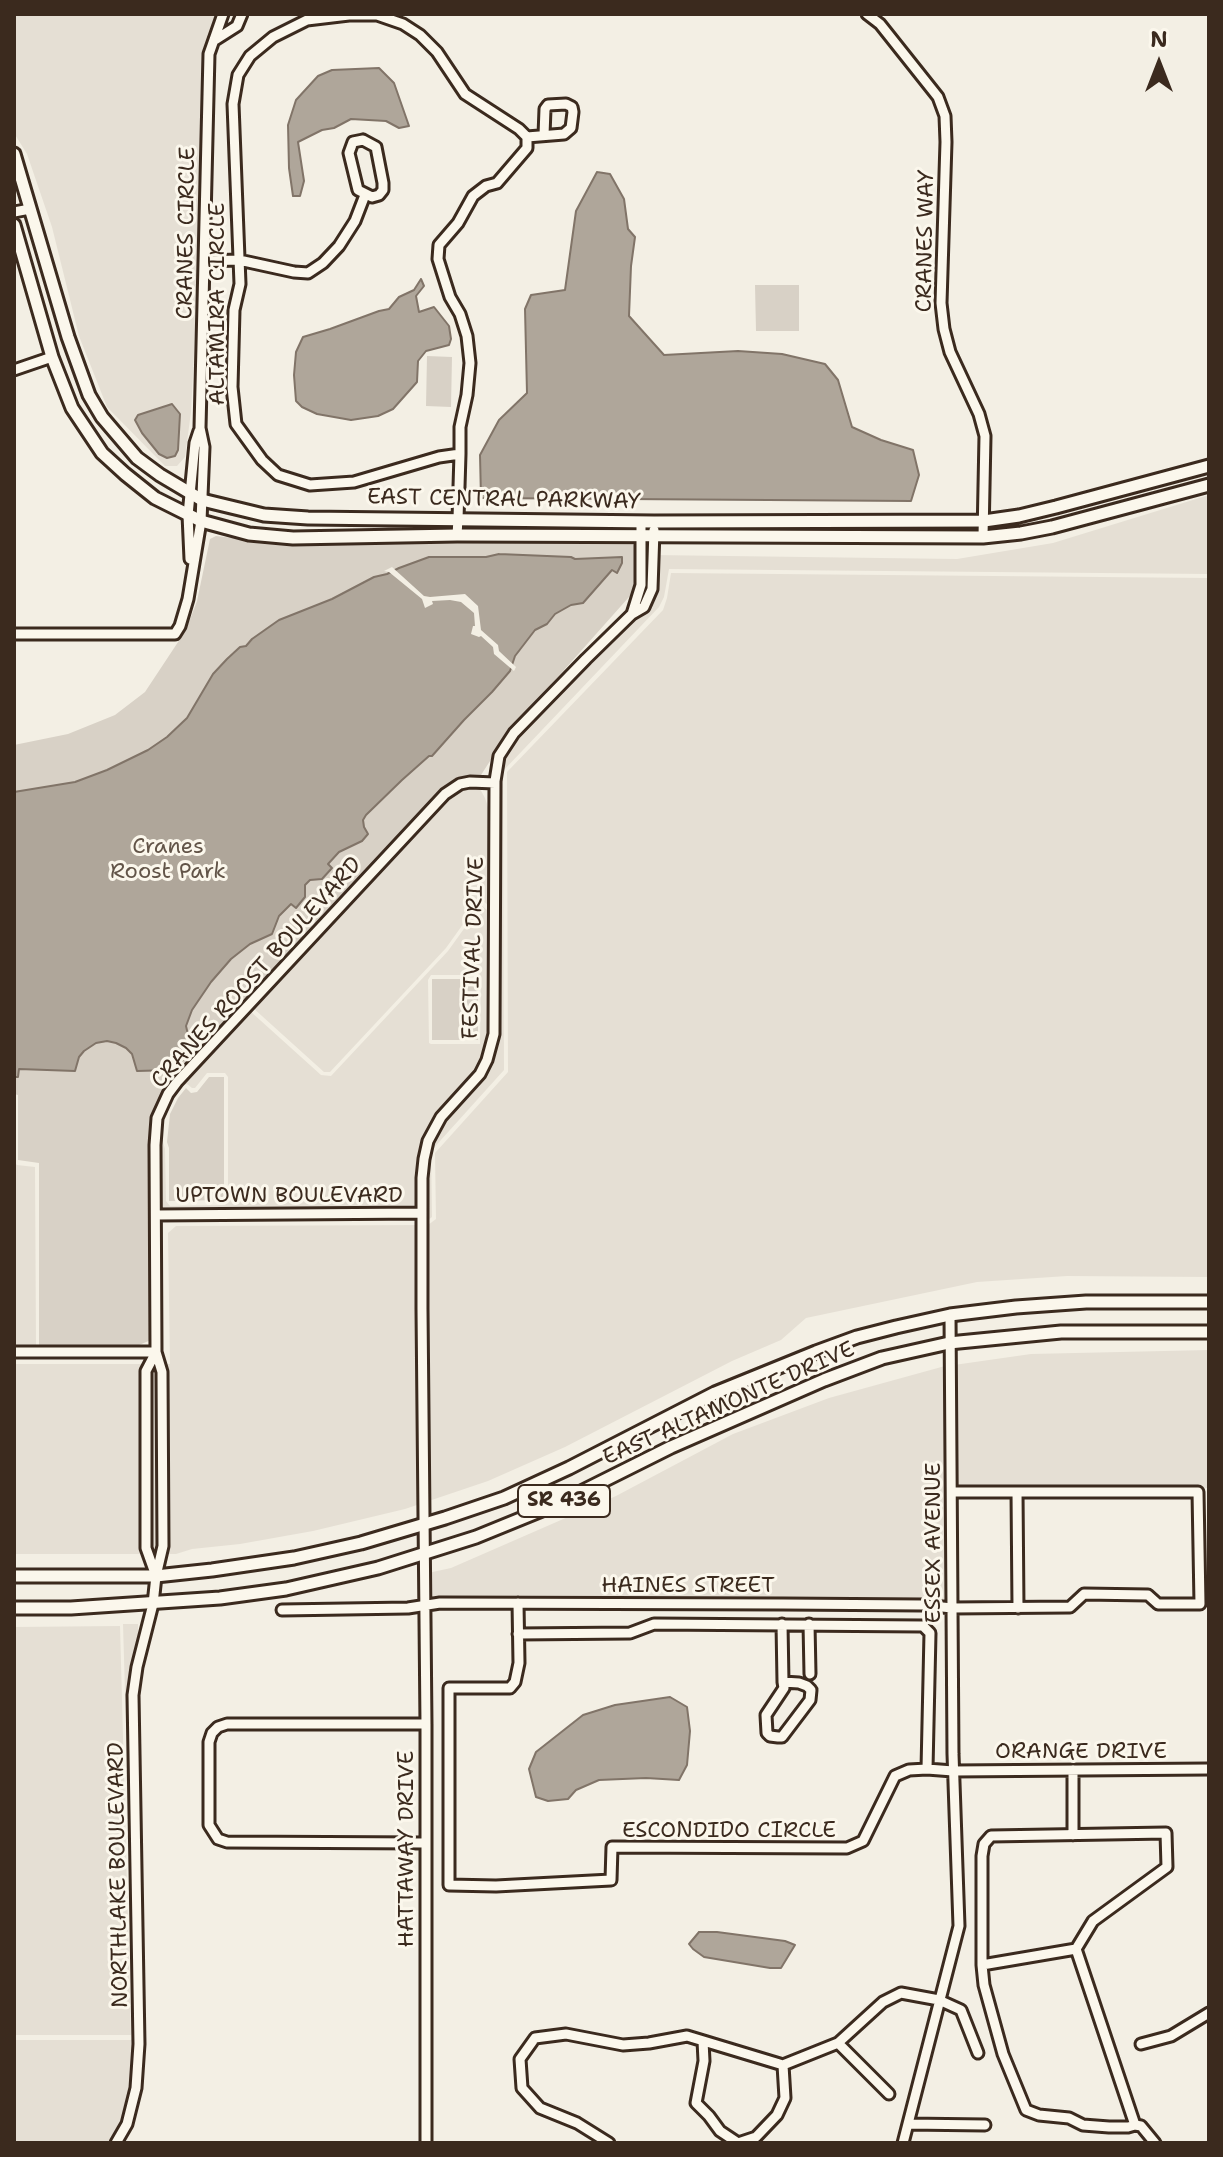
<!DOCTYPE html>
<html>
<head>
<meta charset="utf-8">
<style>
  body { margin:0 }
  #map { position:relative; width:1223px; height:2157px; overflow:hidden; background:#f3efe4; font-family:"Shantell Sans",sans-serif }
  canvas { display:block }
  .frame { position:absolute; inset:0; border:16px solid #3b2a1e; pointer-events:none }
  .north { position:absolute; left:1119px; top:24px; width:80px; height:80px; -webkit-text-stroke:6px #fbf7ec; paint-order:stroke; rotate:0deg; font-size:22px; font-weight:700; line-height:32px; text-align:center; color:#3b2a1e }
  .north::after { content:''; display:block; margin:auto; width:28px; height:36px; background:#3b2a1e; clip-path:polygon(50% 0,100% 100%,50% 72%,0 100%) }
</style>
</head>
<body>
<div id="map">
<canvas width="1223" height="2157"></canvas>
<div class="frame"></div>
<div class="north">N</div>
</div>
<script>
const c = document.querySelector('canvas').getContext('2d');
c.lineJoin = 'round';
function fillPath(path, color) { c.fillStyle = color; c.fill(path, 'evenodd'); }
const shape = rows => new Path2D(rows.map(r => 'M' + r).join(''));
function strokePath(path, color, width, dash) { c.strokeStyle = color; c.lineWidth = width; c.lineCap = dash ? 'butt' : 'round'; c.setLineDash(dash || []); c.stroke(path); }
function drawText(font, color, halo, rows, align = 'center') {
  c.font = font + ' "Shantell Sans",sans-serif'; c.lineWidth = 6; c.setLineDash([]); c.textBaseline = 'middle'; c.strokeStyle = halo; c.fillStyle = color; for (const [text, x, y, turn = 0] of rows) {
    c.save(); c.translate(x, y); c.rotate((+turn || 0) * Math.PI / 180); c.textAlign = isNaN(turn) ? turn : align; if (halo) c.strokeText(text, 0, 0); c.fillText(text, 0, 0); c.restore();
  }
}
const built = shape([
  [14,14,215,14,205,53,199,255,191,412,185,457,177,466,165,466,107,407,79,336,52,227,27,154,14,133],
  [1209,495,1209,574,669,569,664,597,659,607,503,771,504,1070,431,1151,432,1217,427,1221,427,1179,432,1143,445,1120,486,1074,498,1035,500,783,503,758,518,737,639,612,649,593,652,555,957,559,1053,543],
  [671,573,1209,578,1209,1277,1067,1276,977,1282,806,1318,781,1340,732,1361,565,1447,488,1481,405,1509,313,1531,240,1544,192,1549,176,1554,14,1554,14,1364,170,1364,168,1233,176,1226,428,1225,436,1219,435,1153,508,1072,507,772,663,610,667,598],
  [467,787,480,789,485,798,488,807,489,906,481,899,446,948,330,1072,324,1072,252,1007,399,850,458,790],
  [481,905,487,910,491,910,489,1033,483,1058,477,1071,438,1113,424,1136,417,1178,417,1208,161,1210,160,1131,165,1109,180,1086,250,1011,321,1075,331,1076,448,951],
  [431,975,478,975,481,977,480,1044,431,1044,429,1043,428,980],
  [207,1073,225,1073,228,1077,228,1200,225,1205,170,1206,166,1201,165,1149,163,1142,163,1127,166,1113,174,1096,184,1085,187,1084,192,1088,195,1088],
  [14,1162,17,1165,35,1167,36,1347,14,1347],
  [1209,1350,1209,1488,956,1487,954,1365,1031,1354],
  [945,1366,947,1602,923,1600,783,1599,429,1599,428,1573,451,1568,616,1496,733,1434,829,1398],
  [123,1624,138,1624,138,1644,129,1695,135,2044,132,2087,122,2121,111,2143,14,2143,14,2040,131,2040,135,2035],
  [120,1626,131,2035,14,2035,14,1627]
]);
const green = shape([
  [755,285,799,285,799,331,756,331],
  [427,356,452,357,451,407,426,406],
  [216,536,267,542,632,543,640,553,637,588,508,733,481,775,463,777,443,787,163,1092,156,1108,151,1132,153,1336,151,1340,139,1345,39,1345,39,1163,18,1160,18,1095,14,1094,14,745,68,734,115,715,145,692,186,630,197,601,210,539],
  [478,979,478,1040,432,1040,432,979],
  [209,1077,224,1077,224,1200,169,1201,169,1148,167,1142,170,1114,178,1098,186,1088,191,1093,197,1092]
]);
const water = shape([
  [379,68,394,83,409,126,399,128,386,121,351,119,334,128,322,130,298,142,304,181,300,196,293,196,289,168,288,125,296,100,318,76,332,70,379,68],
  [597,172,610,174,624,199,628,229,635,237,631,266,629,316,664,355,738,351,782,354,825,364,838,380,852,427,881,440,913,450,919,475,911,501,481,498,480,455,499,420,527,393,525,309,531,295,565,290,576,211,597,172],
  [421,279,424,286,416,296,419,312,434,307,449,326,451,339,449,345,426,351,418,361,417,382,393,409,378,416,351,420,317,414,302,407,296,401,294,375,296,352,303,337,330,329,379,311,389,309,399,297,414,290,421,279],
  [172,404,180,414,178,450,175,456,167,458,159,454,142,433,135,420,138,415,172,404],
  [499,554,571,557,575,559,622,557,622,563,617,573,612,570,583,603,571,605,555,614,547,624,535,630,515,656,510,671,492,692,464,720,432,756,429,756,402,780,366,815,363,820,364,827,368,834,362,841,339,852,328,864,332,868,322,879,310,880,305,885,305,897,296,908,291,904,279,916,272,934,250,944,231,959,211,982,192,1010,186,1026,190,1043,194,1048,173,1070,137,1071,132,1054,126,1048,116,1043,107,1041,96,1043,84,1051,79,1057,75,1071,19,1069,18,1077,14,1077,14,792,75,782,107,770,148,750,167,737,187,718,213,674,227,659,240,647,246,646,252,639,279,620,332,599,374,577,387,574,399,568,429,557,486,557,499,554],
  [670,1697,687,1707,690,1731,687,1765,679,1780,646,1778,599,1780,576,1790,568,1799,548,1801,536,1797,529,1769,536,1752,583,1715,615,1705,670,1697],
  [699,1932,717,1932,785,1941,795,1945,781,1968,770,1968,704,1957,693,1949,689,1944,699,1932]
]);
const pier = shape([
  [392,567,424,596,430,597,465,594,478,606,481,630,498,645,499,651,516,667,514,671,494,654,493,647,481,636,479,637,471,634,473,626,475,626,474,613,461,602,450,600,432,601,433,604,425,608,422,599,389,572,384,571]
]);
const minor = shape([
  [867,14,880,24,938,97,945,116,946,142,941,303,944,329,950,352,979,414,985,436,983,537],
  [215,40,237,26,242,14],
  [527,137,564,134,571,128,573,112,572,107,566,104,548,105,545,109,544,135],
  [363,140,376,147,383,183,383,190,379,195,372,197,358,190,349,153,353,142,363,140],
  [14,212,30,209],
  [204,261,239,260,294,272,308,273,323,263,339,246,355,221,365,195],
  [14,370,52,357],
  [457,535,458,519,460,454,460,427,467,395,470,363,467,336,460,314,450,297,438,259,439,245,458,223,473,196,486,186,497,183,527,148,527,137,519,129,465,94,437,52,420,35,403,24,377,15,349,15,307,20,273,37,250,56,238,75,233,104,240,284,234,310,232,387,236,424,262,460,278,475,310,485,354,482,439,457,460,454],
  [190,559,188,515,195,443,199,431],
  [632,614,641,585,641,522],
  [14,634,175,634,180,626,188,599,201,521,204,447,200,428,209,54,223,14],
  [156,1215,422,1213],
  [14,1352,156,1352],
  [1017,1492,1018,1608],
  [156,1576,146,1548,146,1371,156,1352],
  [518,1603,519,1663,515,1682,510,1688,449,1688,449,1885,496,1886,611,1880,612,1847,847,1848,863,1841,895,1776,909,1770,927,1769,930,1633,923,1626,654,1624,630,1633,518,1634],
  [282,1610,408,1608,440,1603,783,1604,923,1605,952,1608,1070,1607,1084,1594,1148,1595,1158,1604,1200,1604,1198,1492,952,1492],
  [782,1624,783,1682,784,1688,766,1715,767,1733,770,1736,778,1737,782,1737,810,1700,811,1690,807,1686,799,1683,783,1682],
  [809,1624,810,1674],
  [927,1769,953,1771,1209,1769],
  [1073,1835,1073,1770],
  [425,1843,227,1842,218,1839,209,1825,209,1742,212,1733,218,1727,227,1724,426,1724],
  [1076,1949,1135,2125],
  [982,1965,1076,1949,1093,1921,1167,1867,1166,1833,991,1836,984,1844,982,1856,982,1965,984,1985,1003,2054,1026,2110,1039,2115,1069,2118,1083,2125,1109,2127,1128,2127,1135,2125,1141,2126,1155,2143],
  [703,2041,704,2061,696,2103,709,2116,720,2131,738,2143],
  [838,2043,889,2094],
  [1141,2044,1171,2036,1209,2013],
  [783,2065,838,2043,883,2002,901,1993,939,2000,961,2010,978,2053],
  [908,2124,985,2125],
  [116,2143,127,2124,136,2088,139,2044,133,1695,137,1667,153,1604,156,1576,163,1546,162,1372,156,1352,155,1145,157,1118,168,1094,177,1082,445,794,460,784,470,782,495,783],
  [426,2143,426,1724,422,1309,422,1178,424,1159,428,1141,441,1117,480,1074,487,1060,494,1034,495,781,499,756,514,733,586,659,632,614,644,607,652,589,654,530],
  [609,2143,577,2123,540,2108,522,2088,520,2059,535,2038,566,2034,623,2045,649,2043,687,2036,783,2065,785,2098,777,2115,756,2137,738,2143],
  [903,2143,959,1926,953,1754,950,1315]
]);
const major = shape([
  [14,154,68,337,89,395,102,417,137,458,160,475,202,500,264,515,308,518,654,522,984,521,1019,516,1056,507,1209,466],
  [14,225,52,357,72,408,102,453,125,474,155,498,201,521,249,534,293,538,457,535,983,537,1021,533,1052,527,1209,485],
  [14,1576,156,1576,212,1570,294,1558,361,1543,445,1518,504,1498,569,1468,715,1393,816,1352,857,1337,896,1327,950,1315,1016,1307,1086,1302,1209,1302],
  [14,1608,71,1608,220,1598,286,1589,378,1568,476,1537,557,1504,671,1447,824,1380,882,1358,949,1343,1061,1332,1209,1332]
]);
const shields = [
  [564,1501,92]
];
const shieldNames = [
  ["SR 436",564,1501]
];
const streetNames = [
  ["CRANES CIRCLE",187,233,-89],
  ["CRANES WAY",926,241,-89],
  ["ALTAMIRA CIRCLE",218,304,-90],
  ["EAST CENTRAL PARKWAY",504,500,1],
  ["FESTIVAL DRIVE",474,948,-88],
  ["CRANES ROOST BOULEVARD",257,973,-48],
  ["UPTOWN BOULEVARD",289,1196],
  ["EAST ALTAMONTE DRIVE",729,1404,-24],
  ["ESSEX AVENUE",934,1543,-90],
  ["HAINES STREET",688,1586],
  ["ORANGE DRIVE",1081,1752],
  ["ESCONDIDO CIRCLE",729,1831],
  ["HATTAWAY DRIVE",407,1849,-90],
  ["NORTHLAKE BOULEVARD",119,1875,-91]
];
const parkNames = [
  ["Cranes",168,847],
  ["Roost Park",168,872]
];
fillPath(built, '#e5dfd4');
fillPath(green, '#d8d1c6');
fillPath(water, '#afa69a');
strokePath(water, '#817468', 2);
fillPath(pier, '#f3efe4');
strokePath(minor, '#3b2a1e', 15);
strokePath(major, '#3b2a1e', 17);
strokePath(minor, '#fbf7ec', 9);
strokePath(major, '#fbf7ec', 11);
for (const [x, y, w] of shields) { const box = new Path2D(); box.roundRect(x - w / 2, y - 16, w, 32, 6); c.fillStyle = '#fbf7ec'; c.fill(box); strokePath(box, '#3b2a1e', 2); }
drawText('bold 20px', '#3b2a1e', null, shieldNames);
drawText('22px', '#3b2a1e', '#fbf7ec', streetNames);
drawText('22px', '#625448', '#fbf7ec', parkNames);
</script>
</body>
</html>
